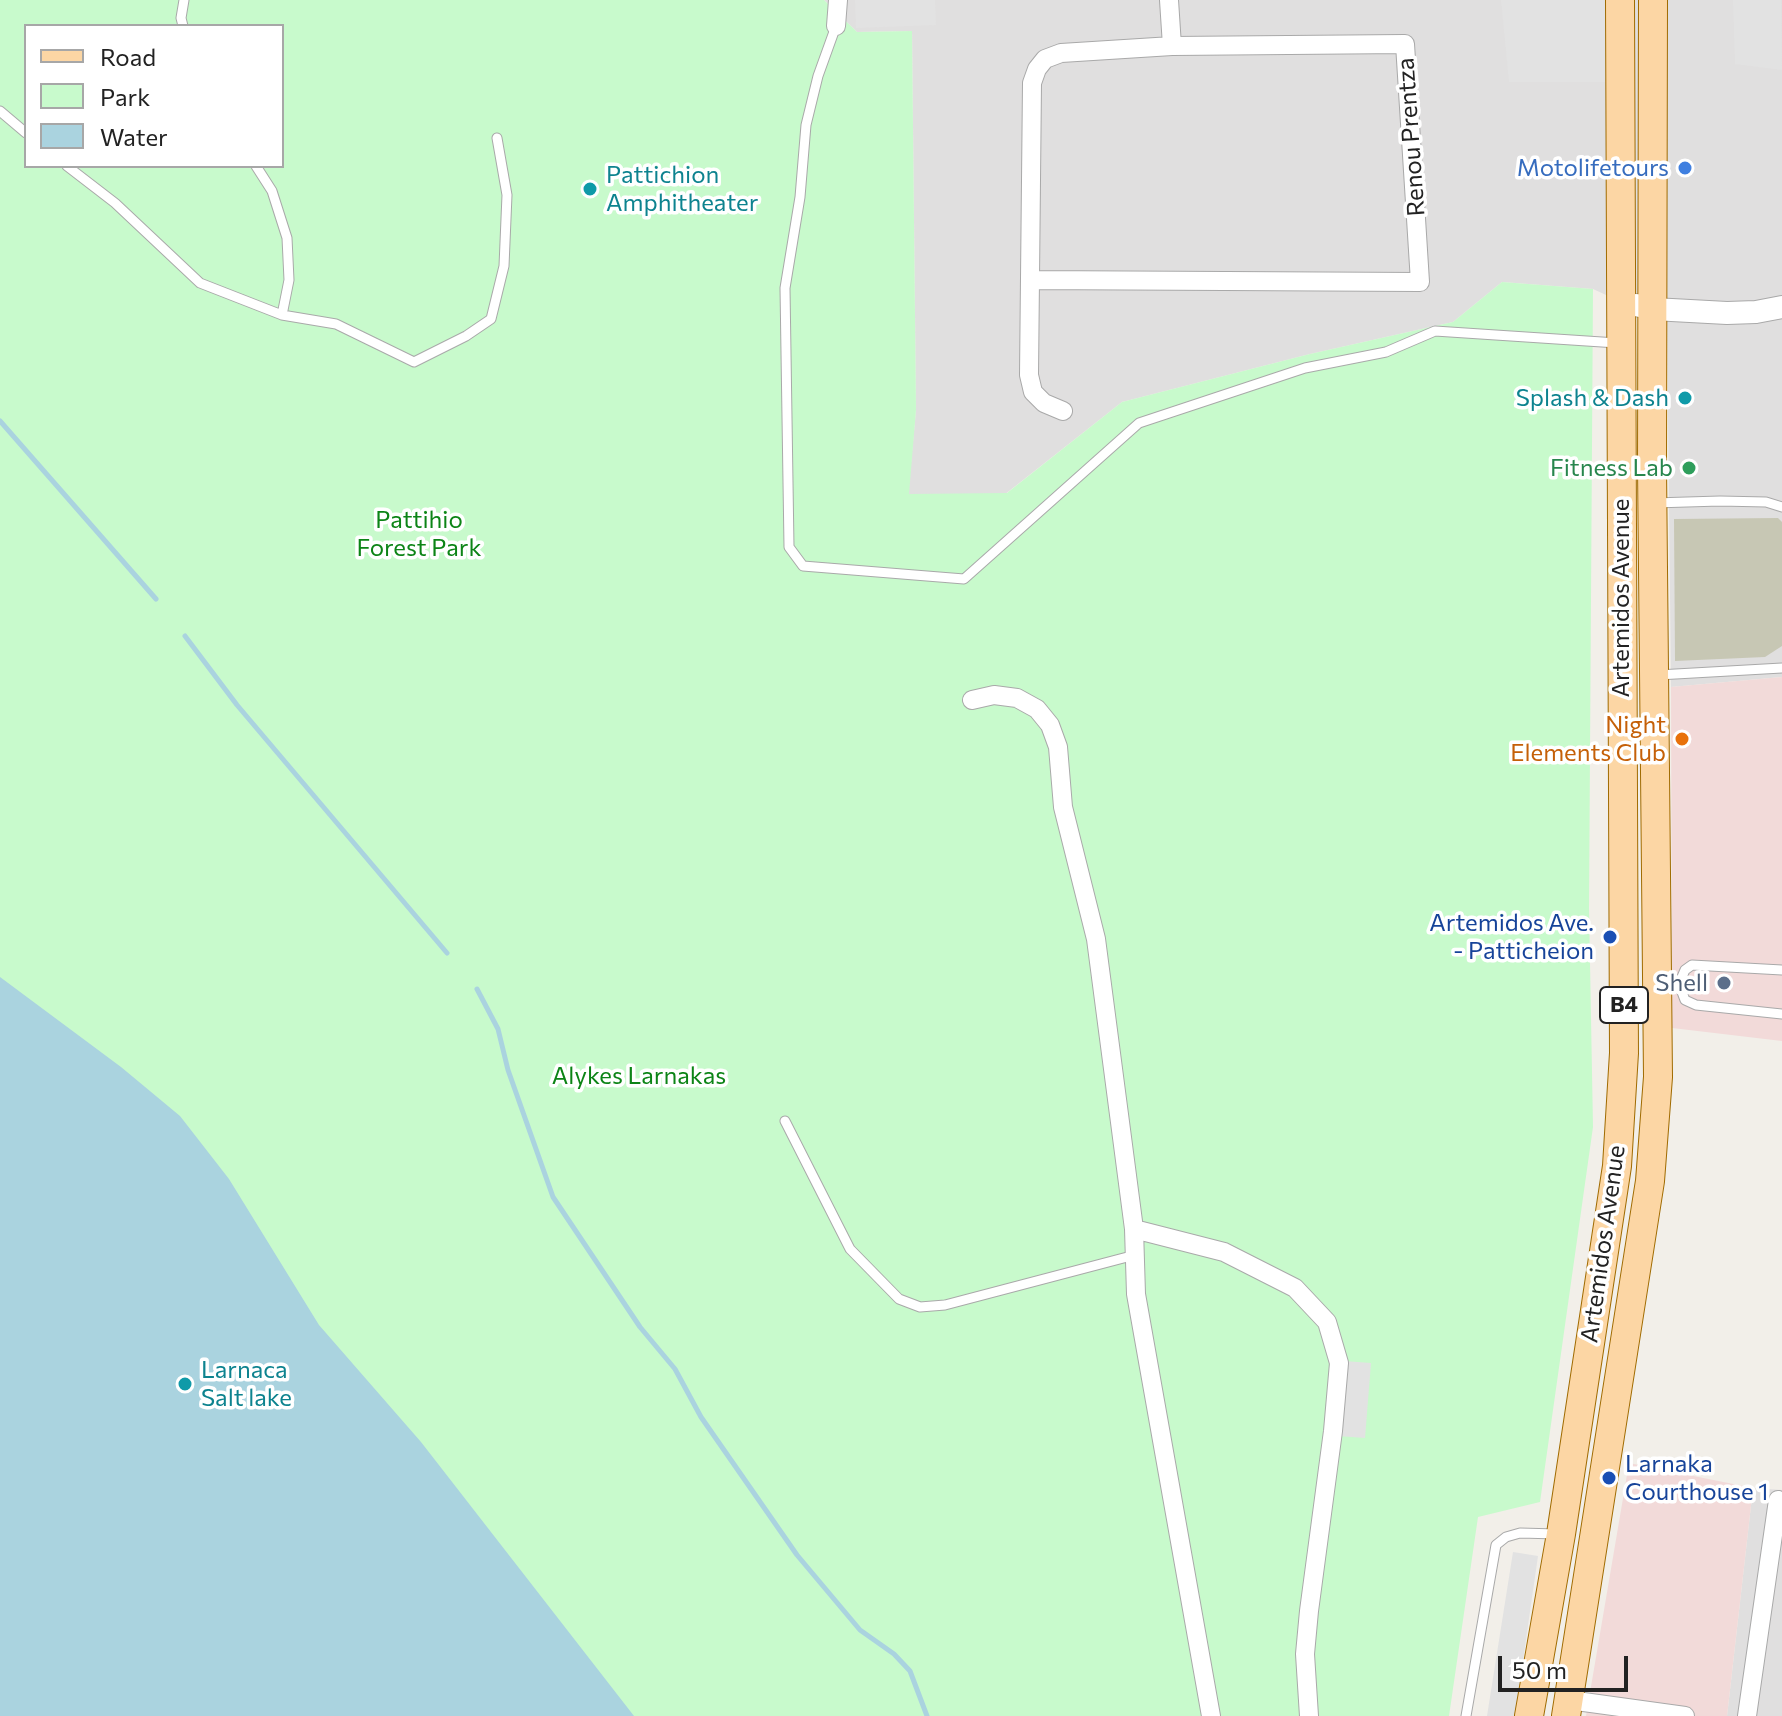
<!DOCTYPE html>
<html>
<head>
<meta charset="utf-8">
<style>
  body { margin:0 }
  #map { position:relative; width:1782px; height:1716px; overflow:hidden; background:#f2efe9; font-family:Commissioner,sans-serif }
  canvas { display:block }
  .legend { position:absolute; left:24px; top:24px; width:260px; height:144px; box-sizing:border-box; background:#fff; border:2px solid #a7a7a7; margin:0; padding:10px 14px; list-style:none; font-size:24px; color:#222 }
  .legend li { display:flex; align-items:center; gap:16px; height:40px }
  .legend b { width:40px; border:2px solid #a7a7a7 }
  .scale { position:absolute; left:1498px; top:1656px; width:130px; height:36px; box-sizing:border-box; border:4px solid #222; border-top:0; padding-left:10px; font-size:24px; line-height:28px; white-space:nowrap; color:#222; -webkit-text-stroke:6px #fff; paint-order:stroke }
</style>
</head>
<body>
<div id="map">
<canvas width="1782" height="1716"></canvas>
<ul class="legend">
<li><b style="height:10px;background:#fcd6a4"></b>Road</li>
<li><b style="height:22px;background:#c8facc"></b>Park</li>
<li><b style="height:22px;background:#aad3df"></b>Water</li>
</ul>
<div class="scale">50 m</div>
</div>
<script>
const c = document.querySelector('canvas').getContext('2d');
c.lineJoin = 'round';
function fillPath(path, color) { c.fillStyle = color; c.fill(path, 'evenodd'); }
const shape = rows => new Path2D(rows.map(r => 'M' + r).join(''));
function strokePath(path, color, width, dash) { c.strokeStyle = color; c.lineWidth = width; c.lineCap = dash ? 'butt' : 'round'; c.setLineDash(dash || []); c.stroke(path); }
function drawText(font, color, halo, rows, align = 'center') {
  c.font = font + ' Commissioner,sans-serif'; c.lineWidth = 7; c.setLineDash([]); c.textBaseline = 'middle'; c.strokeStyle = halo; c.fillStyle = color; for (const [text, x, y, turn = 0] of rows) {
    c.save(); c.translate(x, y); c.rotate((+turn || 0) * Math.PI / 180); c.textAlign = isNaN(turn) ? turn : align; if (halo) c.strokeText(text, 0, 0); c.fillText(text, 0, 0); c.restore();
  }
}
const residential = shape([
  [824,0,1782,0,1782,677,1671,687,1667,323,1593,289,1502,282,1453,322,1310,354,1122,402,1004,495,908,494,916,410,912,31,857,32],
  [1753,1488,1782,1490,1782,1716,1727,1716]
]);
const commercial = shape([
  [1782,677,1782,1041,1672,1028,1671,687],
  [1629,1463,1753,1488,1727,1716,1586,1716]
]);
const construction = shape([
  [1778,518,1782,522,1782,646,1765,657,1675,661,1674,519]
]);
const park = shape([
  [0,0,824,0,857,32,912,31,916,410,909,494,1007,493,1122,402,1310,354,1453,322,1502,282,1593,289,1589,908,1593,1127,1540,1502,1478,1517,1449,1716,0,1716],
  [26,26,282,26,282,166,26,166]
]);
const parking = shape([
  [855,0,935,0,936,25,856,28],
  [1501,0,1605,0,1607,82,1509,82],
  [1733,0,1781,0,1782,70,1735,64],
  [1344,1361,1371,1363,1365,1438,1338,1436],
  [1513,1552,1538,1556,1515,1716,1487,1716]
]);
const water = shape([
  [0,977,121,1067,180,1116,229,1179,319,1325,421,1442,634,1716,0,1716]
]);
const stream = shape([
  [0,421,156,599],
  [185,636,237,705,447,953],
  [477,989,498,1029,508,1070,553,1197,640,1327,675,1369,701,1417,797,1555,860,1630,894,1654,910,1671,927,1716]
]);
const service = shape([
  [183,26,181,18,184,0],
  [836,26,818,76,806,125,800,197,785,288,789,547,803,566,964,579,1139,423,1305,368,1386,352,1435,331,1617,343],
  [0,111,26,133],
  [67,166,115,203,200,283,282,315,336,324,414,362,466,336,491,319,504,266,507,195,497,138],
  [256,166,272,191,287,238,289,280,282,315],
  [1654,503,1720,501,1766,502,1782,507],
  [1658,675,1782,668],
  [1782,970,1692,965,1685,970,1679,984,1685,1000,1696,1005,1782,1014],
  [785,1121,850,1249,899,1299,920,1307,945,1305,1135,1255],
  [1466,1716,1496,1545,1506,1537,1520,1533,1557,1534]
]);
const minor = shape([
  [1169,0,1172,46],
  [836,26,838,0],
  [1030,280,1420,282,1405,44,1172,46,1061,53,1045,59,1037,69,1032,83,1029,375,1033,392,1044,403,1063,411],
  [972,700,994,695,1017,698,1037,709,1050,725,1058,747,1063,807,1096,939,1134,1229,1136,1294,1211,1716],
  [1134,1229,1224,1252,1295,1288,1327,1322,1339,1363,1333,1431,1309,1611,1305,1654,1309,1716],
  [1569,1700,1685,1716],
  [1747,1716,1778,1500]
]);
const tertiary = shape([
  [1636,305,1653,309,1727,313,1756,312,1782,307]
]);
const primary = shape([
  [1529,1716,1561,1534,1617,1166,1624,1053,1620,0],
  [1566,1716,1650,1181,1658,1077,1652,467,1653,0]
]);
const markers = [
  [1685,168,8,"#3f7fe0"],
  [590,189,8,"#0f9aa8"],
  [1685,398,8,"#0f9aa8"],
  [1689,468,8,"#2e9e5b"],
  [1682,739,8,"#e8710a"],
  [1610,937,8,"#1a4fb4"],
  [1724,983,8,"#5c6f8a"],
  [185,1384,8,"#0f9aa8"],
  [1609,1478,8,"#1a4fb4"]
];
const shields = [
  [1624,1005,48]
];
const shieldNames = [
  ["B4",1624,1005]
];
const streetNames = [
  ["Renou Prentza",1411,137,-94],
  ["Artemidos Avenue",1621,598,-90],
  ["Artemidos Avenue",1603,1244,-82]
];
const shopNames = [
  ["Motolifetours",1669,168]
];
const cultureNames = [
  ["Pattichion",606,175],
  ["Amphitheater",606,203],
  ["Splash & Dash",1669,398,"right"],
  ["Larnaca",201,1370],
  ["Salt lake",201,1398]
];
const leisureNames = [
  ["Fitness Lab",1673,468]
];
const parkNames = [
  ["Pattihio",419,520],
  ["Forest Park",419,548],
  ["Alykes Larnakas",639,1076]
];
const foodNames = [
  ["Night",1666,725],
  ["Elements Club",1666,753]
];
const transitNames = [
  ["Artemidos Ave.",1594,923],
  ["- Patticheion",1594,951],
  ["Larnaka",1625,1464,"left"],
  ["Courthouse 1",1625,1492,"left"]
];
const serviceNames = [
  ["Shell",1708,983]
];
fillPath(residential, '#e0dfdf');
fillPath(commercial, '#f2dad9');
fillPath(construction, '#c7c7b4');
fillPath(park, '#c8facc');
fillPath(parking, '#e2e2e2');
fillPath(water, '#aad3df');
strokePath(stream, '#aad3df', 5);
strokePath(service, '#a9a9a9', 11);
strokePath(minor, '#a9a9a9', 20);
strokePath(tertiary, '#a9a9a9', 24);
strokePath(primary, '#a06b00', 30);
strokePath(service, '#fff', 9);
strokePath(minor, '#fff', 18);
strokePath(tertiary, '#fff', 22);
strokePath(primary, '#fcd6a4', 28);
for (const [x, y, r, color] of markers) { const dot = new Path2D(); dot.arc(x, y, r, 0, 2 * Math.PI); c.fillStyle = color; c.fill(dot); strokePath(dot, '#fff', 3); }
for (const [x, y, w] of shields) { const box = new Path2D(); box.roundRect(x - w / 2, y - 18, w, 36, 6); c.fillStyle = '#fff'; c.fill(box); strokePath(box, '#222', 2); }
drawText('bold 22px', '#222', null, shieldNames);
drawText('24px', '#222', '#fff', streetNames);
drawText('24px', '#366cbe', '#fff', shopNames, 'right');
drawText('24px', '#0d838f', '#fff', cultureNames, 'left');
drawText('24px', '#27864d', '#fff', leisureNames, 'right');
drawText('24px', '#0c8416', '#fff', parkNames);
drawText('24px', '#c56008', '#fff', foodNames, 'right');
drawText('24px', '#164399', '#fff', transitNames, 'right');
drawText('24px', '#4e5e75', '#fff', serviceNames, 'right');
</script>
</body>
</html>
